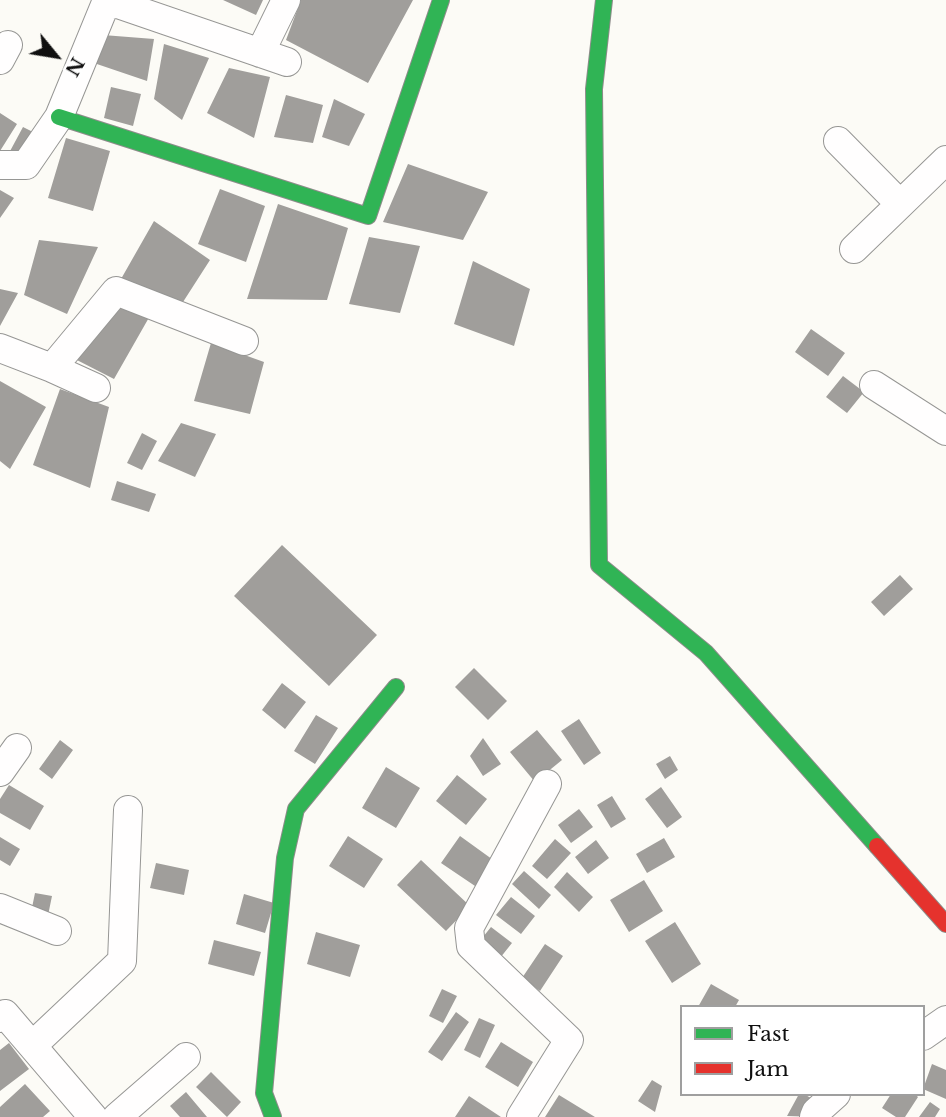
<!DOCTYPE html>
<html>
<head>
<meta charset="utf-8">
<style>
  body { margin:0 }
  #map { position:relative; width:946px; height:1117px; overflow:hidden; background:#fcfbf6; font-family:"Libre Baskerville",serif }
  canvas { display:block }
  .legend { position:absolute; left:680px; top:1005px; width:245px; height:91px; box-sizing:border-box; background:#fff; border:2px solid #9f9f9f; margin:0; padding:9px 12px; list-style:none; font-size:21px; color:#101010 }
  .legend li { display:flex; align-items:center; gap:14px; height:35px }
  .legend b { width:35px; border:2px solid #9f9f9f }
  .north { position:absolute; left:21px; top:21px; width:70px; height:70px; -webkit-text-stroke:5px #fff; paint-order:stroke; rotate:120deg; font-size:19px; font-weight:700; line-height:28px; text-align:center; color:#101010 }
  .north::after { content:''; display:block; margin:auto; width:24px; height:32px; background:#101010; clip-path:polygon(50% 0,100% 100%,50% 72%,0 100%) }
</style>
</head>
<body>
<div id="map">
<canvas width="946" height="1117"></canvas>
<ul class="legend">
<li><b style="height:9px;background:#30b455"></b>Fast</li>
<li><b style="height:9px;background:#e5322d"></b>Jam</li>
</ul>
<div class="north">N</div>
</div>
<script>
const c = document.querySelector('canvas').getContext('2d');
c.lineJoin = 'round';
function fillPath(path, color) { c.fillStyle = color; c.fill(path, 'evenodd'); }
const shape = rows => new Path2D(rows.map(r => 'M' + r).join(''));
function strokePath(path, color, width, dash) { c.strokeStyle = color; c.lineWidth = width; c.lineCap = dash ? 'butt' : 'round'; c.setLineDash(dash || []); c.stroke(path); }
const building = shape([
  [223,0,263,0,256,15],
  [301,0,413,0,368,83,286,40],
  [103,35,154,39,147,81,88,61],
  [164,44,209,58,182,120,154,99],
  [229,68,270,77,254,138,207,113],
  [111,87,141,94,133,126,104,118],
  [286,95,323,105,313,143,274,137],
  [334,99,365,114,349,146,322,137],
  [0,113,17,124,0,151],
  [23,127,35,133,21,159,9,153],
  [66,138,110,151,93,211,48,198],
  [408,164,488,192,463,240,383,222],
  [220,189,265,206,246,262,198,244],
  [0,190,14,198,0,218],
  [278,204,348,228,327,300,247,299],
  [154,221,210,260,183,302,121,279],
  [369,237,420,246,400,313,349,304],
  [39,240,98,247,67,314,24,295],
  [473,261,530,289,514,346,454,324],
  [0,289,18,293,0,326],
  [118,303,151,314,114,379,71,357],
  [811,329,845,353,828,376,795,352],
  [211,343,264,362,250,414,194,401],
  [843,376,864,392,847,413,826,397],
  [0,381,46,407,10,469,0,461],
  [60,389,109,407,90,488,33,465],
  [181,423,216,434,195,477,158,461],
  [142,433,157,441,142,470,127,463],
  [117,481,156,494,149,512,111,500],
  [282,545,377,635,329,686,234,596],
  [900,575,913,589,884,616,871,602],
  [474,668,507,701,488,720,455,687],
  [282,683,306,702,285,729,262,710],
  [316,715,338,728,315,764,294,751],
  [579,719,601,753,584,765,561,731],
  [537,730,562,760,535,782,510,752],
  [483,738,501,764,483,776,470,756],
  [60,740,73,750,52,779,39,769],
  [670,756,678,770,665,779,656,764],
  [386,767,420,788,396,828,362,808],
  [457,775,487,799,466,825,436,801],
  [9,785,44,806,30,830,0,813,0,799],
  [661,787,682,817,667,828,645,799],
  [612,796,626,819,611,828,597,805],
  [579,809,593,827,571,843,558,825],
  [348,836,383,859,364,888,329,866],
  [460,836,496,862,478,888,441,863],
  [0,837,20,849,10,866,0,860],
  [664,838,675,857,647,873,636,854],
  [555,839,571,853,547,879,532,866],
  [596,840,609,858,588,874,575,857],
  [421,860,470,906,446,931,397,885],
  [156,863,189,870,184,895,150,888],
  [524,871,551,895,539,909,512,884],
  [567,872,593,897,579,912,554,887],
  [644,880,663,911,629,932,610,900],
  [35,893,52,896,45,930,28,927],
  [244,894,274,903,265,933,236,924],
  [511,897,535,916,521,934,496,915],
  [675,922,701,964,672,983,645,941],
  [491,927,512,943,500,958,479,942],
  [316,932,360,945,350,977,307,964],
  [214,940,261,952,254,976,208,964],
  [545,944,563,956,540,991,522,978],
  [711,984,739,1000,735,1007,698,1007],
  [442,989,457,996,443,1023,429,1016],
  [456,1012,469,1022,442,1061,428,1052],
  [479,1018,495,1025,480,1058,464,1050],
  [501,1042,533,1062,518,1087,485,1067],
  [9,1043,29,1069,0,1091,0,1050],
  [932,1064,946,1070,946,1099,923,1089],
  [211,1072,241,1102,227,1117,196,1087],
  [652,1080,662,1086,655,1112,638,1101],
  [25,1084,50,1111,43,1117,0,1117,0,1107],
  [186,1092,207,1117,180,1117,170,1106],
  [799,1094,804,1094,826,1107,820,1117,787,1116],
  [891,1094,915,1094,918,1097,905,1117,896,1117,882,1108],
  [559,1095,595,1117,545,1117],
  [469,1096,501,1117,455,1117],
  [930,1102,940,1109,935,1117,919,1117]
]);
const street = shape([
  [260,53,286,0],
  [0,60,8,45],
  [838,141,900,204],
  [0,165,26,165,59,117,105,5,118,4,287,62],
  [854,249,946,160],
  [0,348,52,368,96,388],
  [52,368,116,291,244,341],
  [874,385,946,431],
  [0,772,17,748],
  [0,908,57,931],
  [0,1018,5,1014,93,1117],
  [923,1036,946,1020],
  [33,1045,122,961,128,810],
  [117,1117,186,1057],
  [521,1117,569,1040,471,946,469,928,547,784],
  [814,1117,816,1112,836,1094]
]);
const fast = shape([
  [604,0,594,89,599,565,706,653,877,846],
  [59,117,368,216,441,0],
  [273,1117,264,1093,285,858,296,809,396,687]
]);
const jam = shape([
  [877,846,946,924]
]);
fillPath(building, '#a09e9b');
strokePath(street, '#969694', 30);
strokePath(fast, '#8d8c8a', 18);
strokePath(jam, '#8d8c8a', 18);
strokePath(street, '#fffefe', 28);
strokePath(fast, '#30b455', 16);
strokePath(jam, '#e5322d', 16);
</script>
</body>
</html>
